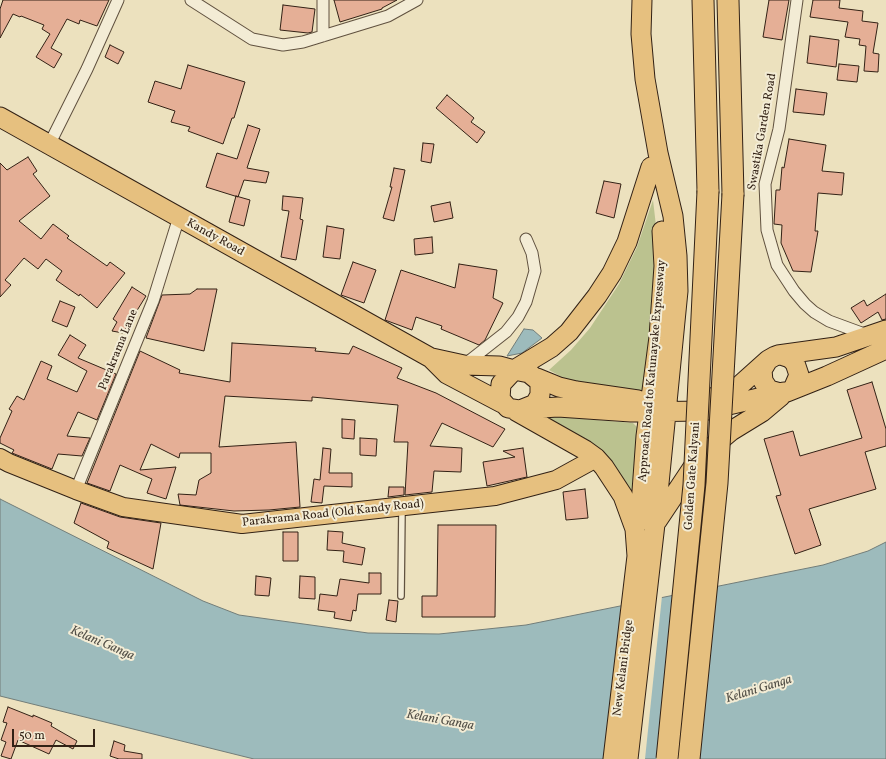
<!DOCTYPE html>
<html>
<head>
<meta charset="utf-8">
<style>
  body { margin:0 }
  #map { position:relative; width:886px; height:759px; overflow:hidden; background:#ece1be; font-family:Vollkorn,serif }
  canvas { display:block }
  .scale { position:absolute; left:12px; top:729px; width:83px; height:18px; box-sizing:border-box; border:2px solid #322115; border-top:0; padding-left:5px; font-size:12px; line-height:14px; white-space:nowrap; color:#322115; -webkit-text-stroke:3px #f3ecd5; paint-order:stroke }
</style>
</head>
<body>
<div id="map">
<canvas width="886" height="759"></canvas>
<div class="scale">50 m</div>
</div>
<script>
const c = document.querySelector('canvas').getContext('2d');
c.lineJoin = 'round';
function fillPath(path, color) { c.fillStyle = color; c.fill(path, 'evenodd'); }
const shape = rows => new Path2D(rows.map(r => 'M' + r).join(''));
function strokePath(path, color, width, dash) { c.strokeStyle = color; c.lineWidth = width; c.lineCap = dash ? 'butt' : 'round'; c.setLineDash(dash || []); c.stroke(path); }
function drawText(font, color, halo, rows, align = 'center') {
  c.font = font + ' Vollkorn,serif'; c.lineWidth = 4; c.setLineDash([]); c.textBaseline = 'middle'; c.strokeStyle = halo; c.fillStyle = color; for (const [text, x, y, turn = 0] of rows) {
    c.save(); c.translate(x, y); c.rotate((+turn || 0) * Math.PI / 180); c.textAlign = isNaN(turn) ? turn : align; if (halo) c.strokeText(text, 0, 0); c.fillText(text, 0, 0); c.restore();
  }
}
const green = shape([
  [653,200,658,243,657,287,643,394,572,382,560,376,549,370,571,350,590,328,619,284,637,247],
  [537,415,633,423,637,427,634,493,621,477]
]);
const water = shape([
  [524,329,533,330,542,338,522,353,507,356,524,329],
  [0,499,203,601,239,615,368,633,439,634,526,625,823,565,868,551,886,542,886,759,254,759,0,696,0,499]
]);
const pier = shape([
  [662,596,645,759,605,759,621,604]
]);
const building = shape([
  [3,0,109,0,97,26,80,20,79,24,67,19,51,48,62,54,54,68,36,57,50,34,42,29,44,25,21,16,20,17,13,14,0,38,0,9,3,0],
  [334,0,397,0,382,8,382,9,340,22,334,0],
  [769,0,789,0,782,40,763,37,769,0],
  [813,0,840,0,839,8,863,11,862,21,878,23,873,53,879,54,878,72,864,71,866,46,859,45,860,39,845,37,848,22,810,17,813,0],
  [283,5,315,9,312,32,308,33,280,30,283,5],
  [810,36,839,40,836,67,807,63,810,36],
  [110,45,124,52,118,64,105,57,110,45],
  [839,64,859,66,857,82,837,80,839,64],
  [188,65,245,82,234,118,232,118,223,144,188,131,190,127,171,122,175,111,148,102,155,81,181,89,188,65],
  [796,89,827,93,824,115,793,112,796,89],
  [447,95,474,118,471,122,485,132,477,143,436,108,447,95],
  [248,125,260,129,247,168,269,172,266,183,244,180,238,197,206,187,217,153,237,159,248,125],
  [789,139,826,145,822,171,844,173,842,195,818,193,815,231,818,231,811,272,793,271,781,243,782,225,774,224,776,190,780,190,782,167,784,168,789,139],
  [423,143,434,144,431,163,421,161,423,143],
  [28,157,37,171,33,174,50,196,19,221,41,239,53,224,69,236,67,238,107,266,110,262,125,273,97,308,80,294,79,296,56,280,62,271,46,259,38,269,24,258,5,280,11,285,0,297,0,163,7,170,28,157],
  [394,168,405,170,394,221,383,218,392,187,390,187,394,168],
  [604,181,621,184,614,218,596,213,604,181],
  [236,196,250,200,244,226,229,222,236,196],
  [283,196,303,198,300,219,303,220,296,260,281,257,289,211,282,210,283,196],
  [450,202,453,218,434,222,431,206,450,202],
  [327,226,344,229,340,259,323,257,327,226],
  [432,237,433,253,415,255,414,239,432,237],
  [353,262,376,270,364,303,341,295,353,262],
  [459,264,497,270,493,298,503,303,485,340,479,345,441,329,442,326,416,317,412,330,385,320,401,270,455,288,459,264],
  [132,287,146,296,123,333,112,331,117,322,113,319,132,287],
  [197,289,217,289,204,351,146,338,162,295,190,294,197,289],
  [886,294,886,319,882,320,878,312,861,323,851,308,864,300,867,306,886,294],
  [60,301,75,307,67,327,52,321,60,301],
  [70,335,86,345,78,358,116,374,97,420,78,412,67,436,90,438,82,456,58,454,52,469,12,453,14,450,0,443,0,438,12,411,9,409,17,396,24,400,41,361,52,366,47,379,77,392,87,371,58,355,70,335],
  [232,343,316,348,315,351,349,354,353,346,402,368,397,378,436,393,505,429,493,447,442,423,430,446,462,448,461,472,434,471,432,492,405,495,408,442,394,442,398,405,312,397,312,401,225,396,219,447,296,442,300,507,269,510,234,511,180,505,178,494,196,495,199,480,211,473,211,453,180,453,179,458,151,444,140,470,176,467,166,499,147,493,152,479,120,465,110,491,87,483,140,351,180,370,179,373,230,382,232,343],
  [872,382,886,429,886,446,865,452,876,489,809,509,821,545,795,554,776,496,781,495,764,439,793,431,800,456,862,438,847,390,872,382],
  [342,419,355,420,354,439,342,438,342,419],
  [360,438,377,439,376,456,360,455,360,438],
  [323,448,331,449,329,473,352,473,352,487,324,486,322,503,311,502,314,479,320,480,323,448],
  [523,448,527,477,487,486,483,462,515,457,503,451,523,448],
  [389,487,404,487,404,495,388,497,389,487],
  [585,489,588,518,566,520,563,492,585,489],
  [81,503,120,517,161,523,153,569,107,548,109,542,74,523,81,503],
  [438,525,496,525,495,617,422,617,422,596,437,596,438,525],
  [328,531,343,532,342,543,365,548,362,565,343,562,344,551,327,550,328,531],
  [283,532,298,532,298,561,283,561,283,532],
  [369,573,381,573,381,594,358,594,356,611,353,610,351,621,334,618,335,612,318,610,320,594,337,596,340,579,369,583,369,573],
  [256,576,271,578,269,596,255,595,256,576],
  [300,576,315,577,315,599,299,598,300,576],
  [389,600,398,601,396,622,386,620,389,600],
  [8,707,33,717,33,715,52,723,51,726,77,741,73,749,56,740,49,754,18,740,11,759,1,756,6,742,1,740,7,723,3,722,8,707],
  [114,741,125,745,124,751,142,754,142,759,119,759,110,756,114,741]
]);
const service = shape([
  [401,596,402,508]
]);
const minor = shape([
  [191,0,252,39,283,45,303,42,388,16,417,0],
  [797,0,779,129,765,184,767,230,777,265,794,291,805,304,814,312,829,321,867,335],
  [323,36,323,0],
  [49,145,87,69,118,0],
  [464,365,506,332,518,317,526,302,535,271,532,253,526,239],
  [76,490,153,301,179,217]
]);
const primary = shape([
  [0,458,9,463,76,490,123,507,242,524,495,496,556,480,596,458]
]);
const trunk = shape([
  [0,117,431,358,447,374,502,403],
  [778,355,836,347,886,330],
  [432,358,464,365,499,366,514,370,529,373,540,382,540,395,535,404,520,410,508,408,500,399,501,384,514,370,552,347,569,332,597,296,612,273,627,242,651,167],
  [537,378,559,387,576,391,638,400],
  [793,389,799,375,795,363,790,358,781,355,775,356,768,360,762,370,763,381,769,390,780,393,787,392,827,376,886,349],
  [709,399,729,392,739,386,768,360],
  [526,409,558,407,631,412,703,411,784,392],
  [516,411,585,450,596,458,604,467,623,496,635,529,637,556,613,759],
  [657,521,699,458,731,431,762,412,781,396],
  [635,529,641,505,646,436,659,337,664,266,662,231],
  [628,759,655,524,678,291,677,256,673,216,658,153,645,79,641,34,642,0]
]);
const motorway = shape([
  [703,0,708,191],
  [728,0,733,194]
]);
const motorwayBridge = shape([
  [667,759,694,485,708,191],
  [689,759,717,483,733,194]
]);
const streetNames = [
  ["Swastika Garden Road",763,132,-80],
  ["Kandy Road",215,238,29],
  ["Parakrama Lane",119,350,-68],
  ["Approach Road to Katunayake Expressway",653,371,-85],
  ["Golden Gate Kalyani",693,476,-86],
  ["Parakrama Road (Old Kandy Road)",333,514,-6],
  ["New Kelani Bridge",624,668,-83]
];
const waterNames = [
  ["Kelani Ganga",102,644,23],
  ["Kelani Ganga",759,690,-17],
  ["Kelani Ganga",440,721,10]
];
fillPath(green, '#bbc28f');
fillPath(water, '#9dbbbc');
strokePath(water, '#727d79', 1);
fillPath(pier, '#ece1be');
fillPath(building, '#e5af96');
strokePath(building, '#322115', 1);
strokePath(service, '#60513f', 8);
strokePath(minor, '#60513f', 13);
strokePath(primary, '#322115', 20);
strokePath(trunk, '#322115', 21);
strokePath(motorway, '#322115', 23);
strokePath(service, '#f3ecd5', 5.5);
strokePath(minor, '#f3ecd5', 11);
strokePath(primary, '#e6c07f', 18);
strokePath(trunk, '#e6c07f', 19);
strokePath(motorway, '#e6c07f', 21);
strokePath(motorwayBridge, '#322115', 23, []);
strokePath(motorwayBridge, '#e6c07f', 21);
drawText('12px', '#322115', '#f3ecd5', streetNames);
drawText('italic 13px', '#524f47', '#f3ecd5', waterNames);
</script>
</body>
</html>
